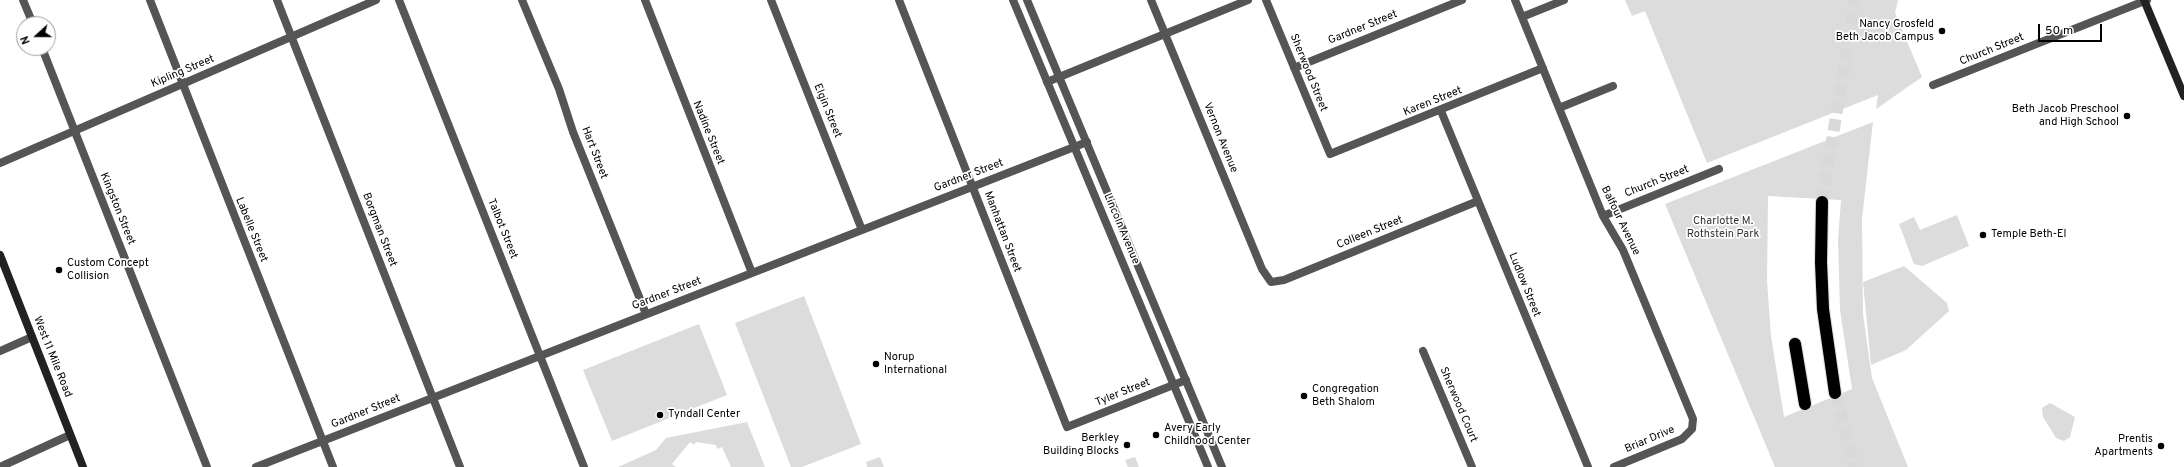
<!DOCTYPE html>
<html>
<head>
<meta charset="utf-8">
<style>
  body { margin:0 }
  #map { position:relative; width:2184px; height:467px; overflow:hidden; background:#fff; font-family:Overpass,sans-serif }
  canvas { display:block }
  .north { position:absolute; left:16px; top:16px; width:40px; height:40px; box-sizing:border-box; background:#fff; border:1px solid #999; border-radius:50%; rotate:249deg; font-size:11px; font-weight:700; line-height:16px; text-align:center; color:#000 }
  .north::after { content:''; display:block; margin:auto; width:14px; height:18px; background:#000; clip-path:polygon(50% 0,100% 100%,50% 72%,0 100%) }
  .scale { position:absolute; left:2038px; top:24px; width:64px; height:18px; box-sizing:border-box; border:2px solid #000; border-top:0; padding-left:5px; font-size:12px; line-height:14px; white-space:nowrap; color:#000; -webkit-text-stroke:3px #fff; paint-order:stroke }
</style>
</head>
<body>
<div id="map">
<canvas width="2184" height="467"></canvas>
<div class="north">N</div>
<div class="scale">50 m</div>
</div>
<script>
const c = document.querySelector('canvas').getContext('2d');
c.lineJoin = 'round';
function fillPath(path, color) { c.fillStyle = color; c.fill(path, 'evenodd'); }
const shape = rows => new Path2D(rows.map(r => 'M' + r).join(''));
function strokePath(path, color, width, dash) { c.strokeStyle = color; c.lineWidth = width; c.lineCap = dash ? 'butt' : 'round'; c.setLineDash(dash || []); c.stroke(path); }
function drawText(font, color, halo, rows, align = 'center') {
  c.font = font + ' Overpass,sans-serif'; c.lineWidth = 3.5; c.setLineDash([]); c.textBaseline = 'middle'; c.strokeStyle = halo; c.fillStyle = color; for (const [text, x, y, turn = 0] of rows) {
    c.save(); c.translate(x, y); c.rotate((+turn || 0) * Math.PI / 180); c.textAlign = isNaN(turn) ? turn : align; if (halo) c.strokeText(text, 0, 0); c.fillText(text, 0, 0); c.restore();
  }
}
const green = shape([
  [1625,0,1898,0,1895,13,1922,77,1876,109,1878,95,1707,163,1645,11,1632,16],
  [1873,122,1862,219,1863,314,1872,378,1908,467,1775,467,1665,204],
  [1768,196,1841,200,1838,240,1840,310,1852,389,1784,417,1771,336,1767,281],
  [1957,215,1969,246,1922,266,1914,264,1899,224,1914,217,1920,230],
  [1904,266,1947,303,1949,311,1906,350,1871,365,1863,282],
  [804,296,861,444,802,467,791,467,735,323],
  [699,324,727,395,612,441,583,370],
  [2050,403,2075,417,2070,437,2064,441,2056,438,2043,417,2042,408],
  [747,422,765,467,731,467,722,447,717,449,716,445,696,442,694,445,690,442,672,464,676,467,618,467,656,450,666,438],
  [880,457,884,467,867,467,866,462],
  [1135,457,1139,467,1128,467,1125,460]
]);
const motorwayTunnel = shape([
  [1822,202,1855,0],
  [1835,393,1854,467]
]);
const minor = shape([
  [23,0,33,24],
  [150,0,333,467],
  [277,0,460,467],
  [399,0,584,467],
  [522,0,559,89,573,132,646,314],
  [645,0,752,273],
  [771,0,862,230],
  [899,0,1067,427,1186,380],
  [1151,0,1262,269,1271,282,1284,280,1478,201],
  [1266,0,1330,154,1543,68],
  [1515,0,1603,216,1623,250,1693,419,1692,429,1682,439,1614,467],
  [1522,17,1564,0],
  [42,48,207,467],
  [1294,68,1462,0],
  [1047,82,1248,0],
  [1933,85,2147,0],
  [1559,108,1613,86],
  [1441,111,1588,467],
  [0,163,376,0],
  [1603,216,1719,169],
  [0,351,32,337],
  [1423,351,1472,467],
  [0,467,70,435],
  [256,467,1087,142]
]);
const tertiary = shape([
  [1013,0,1208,467],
  [1027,0,1222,467]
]);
const secondary = shape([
  [2144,0,2184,96],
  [0,255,83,467]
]);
const motorway = shape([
  [1822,202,1821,262,1823,309,1835,393],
  [1795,344,1805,404]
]);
const markers = [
  [1942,31,4,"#000"],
  [2127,116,4,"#000"],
  [1983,235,4,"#000"],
  [59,270,4,"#000"],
  [876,364,4,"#000"],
  [1304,396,4,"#000"],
  [660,415,4,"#000"],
  [1156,435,4,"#000"],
  [1127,445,4,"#000"],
  [2161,446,4,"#000"]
];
const poiNames = [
  ["Nancy Grosfeld",1934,25,"right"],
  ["Beth Jacob Campus",1934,38,"right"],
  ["Beth Jacob Preschool",2119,110,"right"],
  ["and High School",2119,123,"right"],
  ["Temple Beth-El",1991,235],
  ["Custom Concept",67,264],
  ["Collision",67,277],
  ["Norup",884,358],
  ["International",884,371],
  ["Congregation",1312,390],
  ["Beth Shalom",1312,403],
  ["Tyndall Center",668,415],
  ["Avery Early",1164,429],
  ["Childhood Center",1164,442],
  ["Berkley",1119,439,"right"],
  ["Building Blocks",1119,452,"right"],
  ["Prentis",2153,440,"right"],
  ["Apartments",2153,453,"right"]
];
const streetNames = [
  ["Gardner Street",1363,28,-22],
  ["Church Street",1992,50,-22],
  ["Kipling Street",183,72,-23],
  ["Sherwood Street",1308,73,68],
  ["Karen Street",1433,102,-22],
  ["Elgin Street",827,111,68],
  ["Nadine Street",708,133,68],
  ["Vernon Avenue",1220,138,68],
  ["Hart Street",594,153,69],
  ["Gardner Street",969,176,-21],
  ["Church Street",1657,182,-22],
  ["Kingston Street",117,209,68],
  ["Balfour Avenue",1620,221,64],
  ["Talbot Street",502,229,68],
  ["Lincoln Avenue",1121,229,67],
  ["Labelle Street",251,230,68],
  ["Borgman Street",379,230,69],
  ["Manhattan Street",1002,232,69],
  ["Colleen Street",1370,233,-22],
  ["Ludlow Street",1524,285,68],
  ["Gardner Street",667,294,-21],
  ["West 11 Mile Road",52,357,68],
  ["Tyler Street",1123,393,-22],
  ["Sherwood Court",1458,405,67],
  ["Gardner Street",366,412,-22],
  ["Briar Drive",1650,440,-23]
];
const parkNames = [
  ["Charlotte M.",1723,222],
  ["Rothstein Park",1723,235]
];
fillPath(green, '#dcdcdc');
strokePath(motorwayTunnel, '#d9d9d9', 12, [12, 6]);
strokePath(motorway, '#dbdbdb', 14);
strokePath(minor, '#555', 8);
strokePath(tertiary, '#555', 8);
strokePath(secondary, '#222', 8);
strokePath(motorway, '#000', 12);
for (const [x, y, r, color] of markers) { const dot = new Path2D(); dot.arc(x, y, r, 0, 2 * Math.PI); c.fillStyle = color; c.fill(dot); strokePath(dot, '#fff', 1.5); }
drawText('11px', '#000', '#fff', poiNames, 'left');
drawText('11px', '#000', '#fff', streetNames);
drawText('11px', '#333', '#fff', parkNames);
</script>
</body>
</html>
